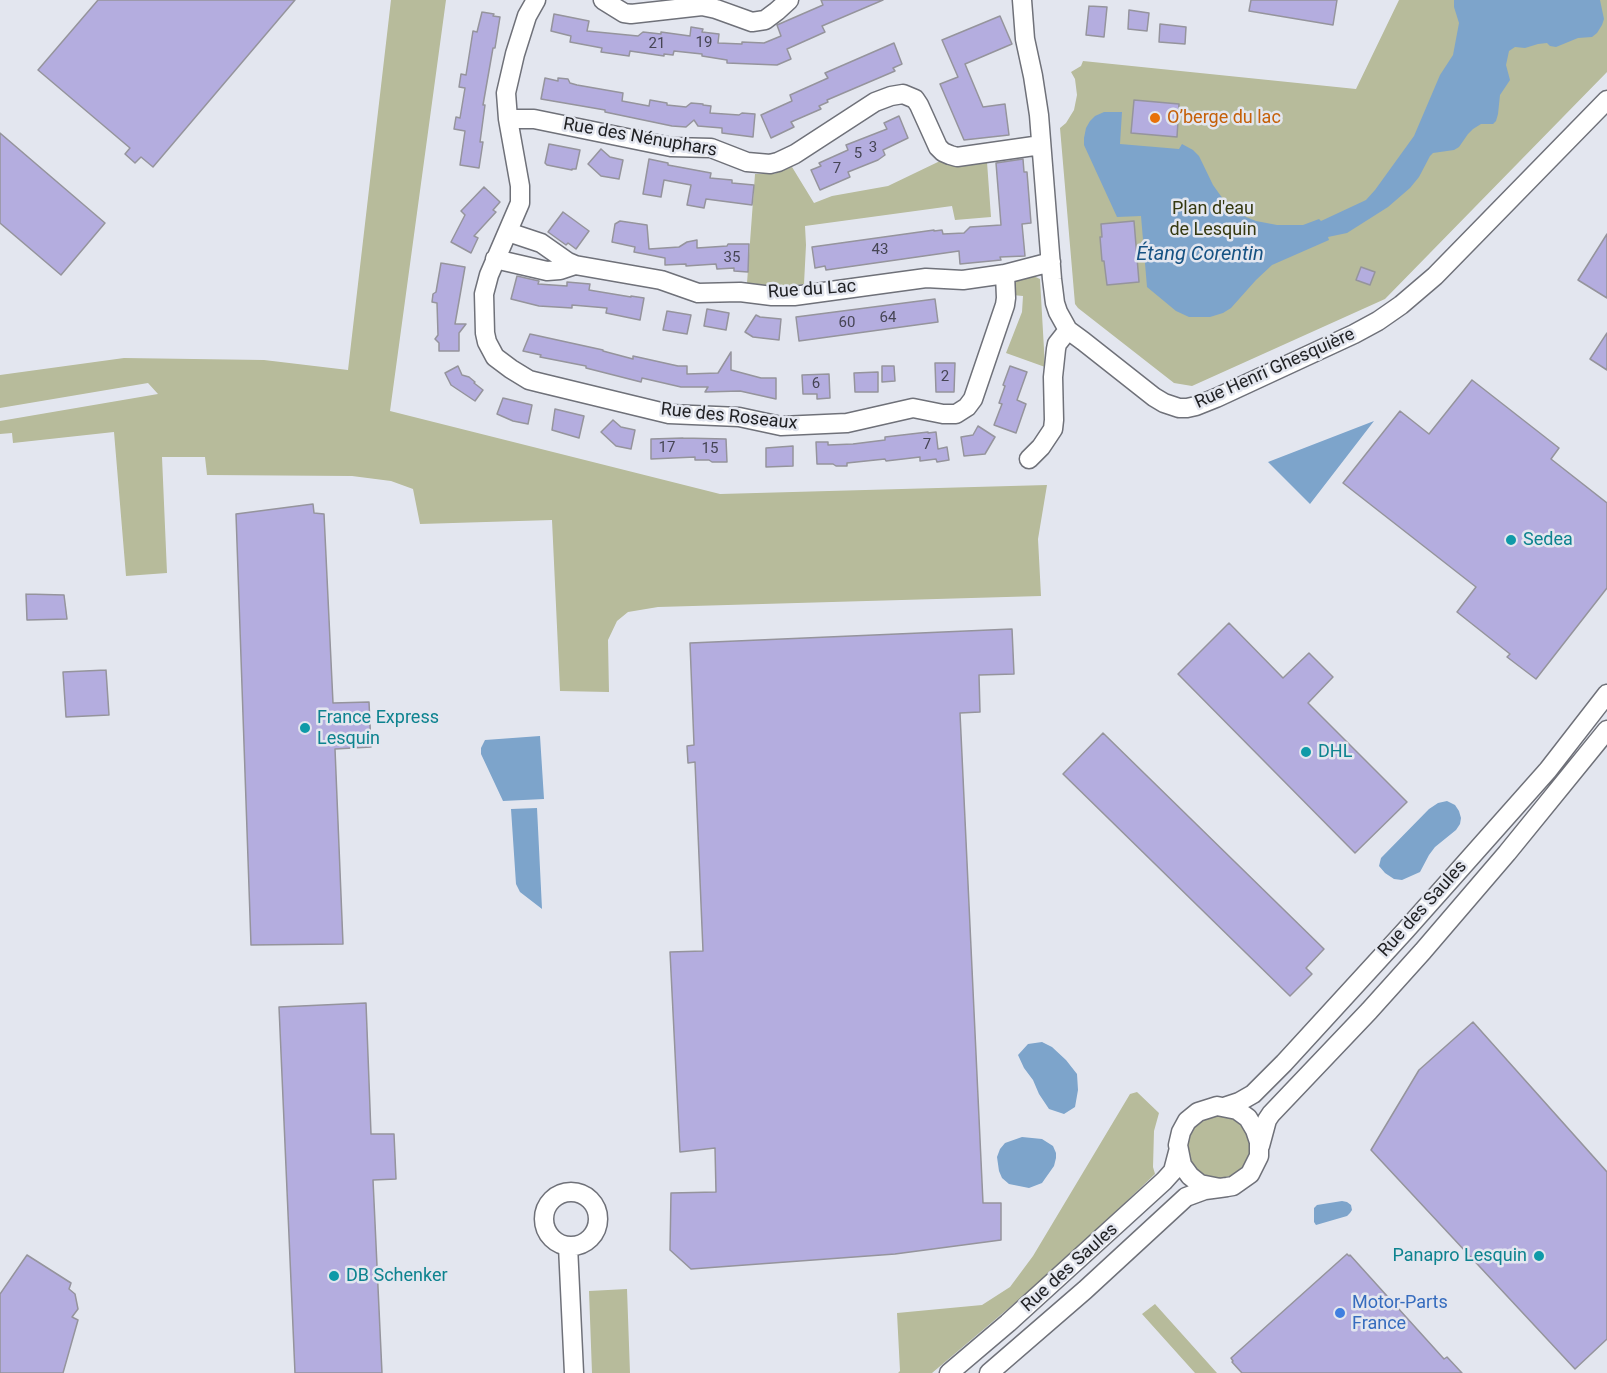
<!DOCTYPE html>
<html>
<head>
<meta charset="utf-8">
<style>
  body { margin:0 }
  canvas { display:block; background:#e3e6ef }
</style>
</head>
<body>
<canvas width="1607" height="1373"></canvas>
<script>
const c = document.querySelector('canvas').getContext('2d');
c.lineJoin = 'round';
function fillPath(path, color) { c.fillStyle = color; c.fill(path, 'evenodd'); }
const shape = rows => new Path2D(rows.map(r => 'M' + r).join(''));
function strokePath(path, color, width, dash) { c.strokeStyle = color; c.lineWidth = width; c.lineCap = dash ? 'butt' : 'round'; c.setLineDash(dash || []); c.stroke(path); }
function drawText(font, color, halo, rows, align = 'center') {
  c.font = font + ' Roboto,sans-serif'; c.lineWidth = 5; c.setLineDash([]); c.textBaseline = 'middle'; c.strokeStyle = halo; c.fillStyle = color; for (const [text, x, y, turn = 0] of rows) {
    c.save(); c.translate(x, y); c.rotate((+turn || 0) * Math.PI / 180); c.textAlign = isNaN(turn) ? turn : align; if (halo) c.strokeText(text, 0, 0); c.fillText(text, 0, 0); c.restore();
  }
}
const green = shape([
  [391,0,446,0,390,411,720,494,1047,485,1038,539,1041,596,658,607,628,612,617,621,608,640,609,692,560,691,552,520,420,524,413,489,391,481,352,476,207,475,205,457,162,457,167,573,126,576,114,432,13,443,12,433,0,434,0,421,158,394,148,383,0,408,0,375,124,358,264,360,348,370],
  [1399,0,1607,0,1607,72,1385,299,1192,386,1174,383,1078,308,1075,304,1060,128,1066,123,1074,110,1077,95,1075,79,1071,72,1081,66,1083,61,1356,89],
  [940,161,949,165,959,166,987,162,991,217,955,220,952,206,805,226,806,245,804,284,783,287,747,283,755,174,774,174,792,167,814,203,832,196,888,186],
  [1029,274,1040,279,1045,367,1006,353,1022,312,1023,296,1012,295,1015,282],
  [1137,1092,1159,1113,1154,1131,1153,1167,1155,1174,1062,1263,932,1373,898,1373,900,1371,897,1313,982,1305,1010,1287,1033,1256,1130,1094],
  '1187 1146a32 32 0 1 1 64 0a32 32 0 1 1-64 0Z',
  [627,1289,630,1373,592,1373,589,1291],
  [1155,1304,1217,1373,1195,1373,1142,1314]
]);
const water = shape([
  [1454,0,1600,0,1604,19,1602,25,1597,33,1592,37,1578,38,1556,47,1550,46,1547,43,1538,44,1525,48,1515,47,1509,51,1506,65,1510,80,1500,95,1498,114,1496,121,1493,124,1481,124,1473,129,1468,134,1459,147,1454,150,1433,153,1430,156,1419,177,1410,188,1388,207,1347,233,1328,237,1329,240,1272,265,1256,280,1231,308,1223,313,1210,317,1189,317,1176,311,1147,287,1141,216,1117,217,1084,145,1084,138,1086,128,1090,121,1095,116,1104,112,1122,112,1120,144,1179,149,1182,144,1193,150,1199,156,1213,185,1223,199,1241,215,1256,221,1277,225,1303,225,1319,219,1321,221,1366,200,1375,190,1414,136,1440,75,1453,55,1459,23,1454,7],
  [1374,421,1310,504,1268,462],
  [540,736,544,799,503,801,481,754,481,748,485,740],
  [1447,801,1455,805,1459,811,1461,818,1460,824,1456,830,1435,847,1429,855,1420,872,1402,880,1394,879,1385,873,1379,866,1381,858,1429,809,1438,803],
  [537,808,542,909,520,892,516,884,511,809],
  [1042,1042,1052,1047,1066,1060,1077,1074,1078,1090,1075,1107,1064,1114,1049,1109,1039,1094,1033,1080,1024,1068,1018,1055,1028,1044],
  [1022,1137,1042,1139,1053,1146,1056,1153,1056,1158,1054,1166,1042,1183,1029,1188,1009,1184,1002,1178,999,1171,997,1157,1000,1149,1005,1143],
  [1342,1201,1347,1202,1351,1205,1352,1210,1350,1213,1347,1216,1316,1225,1314,1222,1314,1208,1317,1205]
]);
const building = shape([
  [98,0,295,0,153,167,141,157,135,163,125,154,130,148,38,70,98,0],
  [821,0,883,0,822,26,825,32,787,49,791,59,777,65,727,63,727,60,702,56,702,54,674,51,673,55,664,54,664,56,630,51,629,56,601,52,602,48,570,42,571,36,551,31,554,14,589,21,587,31,638,36,643,32,661,34,661,32,690,36,691,27,703,29,702,32,719,34,718,43,742,44,742,42,764,43,781,36,777,25,823,5,821,0],
  [1251,0,1337,0,1333,25,1249,11,1251,0],
  [1089,6,1107,7,1104,37,1086,35,1089,6],
  [1129,10,1149,13,1147,31,1128,29,1129,10],
  [482,12,494,14,493,16,500,17,495,48,493,48,483,105,485,105,480,142,483,142,479,168,460,165,465,131,454,129,456,117,460,118,465,88,459,87,461,74,466,75,473,31,477,32,482,12],
  [1000,16,1012,44,965,64,983,107,1005,104,1009,135,964,140,940,84,958,77,942,40,1000,16],
  [1160,24,1186,27,1185,44,1159,42,1160,24],
  [894,43,902,64,893,68,895,71,827,100,828,102,819,106,821,109,791,122,794,127,771,138,761,115,792,101,790,95,828,78,825,73,894,43],
  [545,78,558,81,558,78,568,79,570,83,577,85,623,93,622,101,649,106,650,100,667,103,667,105,686,107,691,103,703,104,703,105,711,106,710,113,739,115,742,113,755,114,753,137,722,133,722,128,698,126,694,120,686,127,672,126,605,112,605,110,541,99,545,78],
  [1134,100,1179,104,1177,137,1131,133,1134,100],
  [899,116,908,138,883,150,885,155,878,160,848,172,850,177,820,190,811,170,821,166,819,163,848,150,846,145,887,129,884,123,899,116],
  [0,133,105,223,61,275,0,223,0,133],
  [549,144,580,150,576,169,572,169,572,170,547,165,545,163,549,144],
  [601,149,610,157,623,160,619,179,601,176,588,164,601,149],
  [649,159,668,163,668,165,711,173,710,178,732,180,732,183,754,185,752,205,706,199,704,208,687,205,691,185,664,180,661,197,643,194,649,159],
  [1023,159,1024,172,1027,172,1031,223,1022,224,1025,256,1000,257,1001,260,960,264,959,251,826,270,825,266,815,268,812,247,934,230,934,231,942,230,943,234,964,233,970,227,1001,225,996,163,1023,159],
  [484,187,500,202,493,210,496,212,474,236,478,238,471,253,451,242,465,215,461,211,484,187],
  [563,212,589,231,576,249,568,243,566,245,548,232,563,212],
  [620,221,647,225,649,249,679,247,687,242,697,240,697,248,727,246,728,244,749,244,748,272,734,271,734,268,717,269,716,264,686,266,686,264,665,265,665,258,634,252,635,247,612,242,615,224,620,221],
  [1134,221,1139,282,1107,285,1104,261,1102,261,1100,237,1102,237,1101,224,1134,221],
  [1607,234,1607,298,1578,280,1607,234],
  [441,263,465,267,455,324,466,324,459,333,459,351,439,351,439,343,435,339,438,335,437,303,432,302,433,294,436,292,441,263],
  [1361,267,1375,272,1370,285,1356,280,1361,267],
  [517,276,539,281,538,284,567,286,567,282,590,284,589,290,631,297,631,296,644,298,640,320,606,313,607,308,572,305,572,308,539,306,511,299,517,276],
  [935,299,938,322,799,341,796,317,935,299],
  [707,309,729,313,726,330,704,326,707,309],
  [667,311,691,315,687,334,663,330,667,311],
  [756,315,760,317,781,319,779,340,753,337,745,332,756,315],
  [1607,333,1607,370,1590,359,1607,333],
  [530,334,603,350,603,351,633,359,633,356,678,366,687,366,687,374,718,373,731,352,731,370,761,378,776,378,776,399,740,391,705,392,708,387,681,387,642,378,641,382,586,368,586,366,540,357,541,355,523,351,530,334],
  [935,363,955,363,954,392,936,392,935,363],
  [458,366,462,375,469,377,475,382,474,383,483,390,475,401,451,385,445,373,458,366],
  [882,366,894,366,895,381,882,382,882,366],
  [1010,366,1027,372,1017,400,1026,404,1016,433,994,425,1002,404,999,403,1005,386,1003,385,1010,366],
  [878,372,878,392,855,392,854,373,878,372],
  [829,374,830,398,817,399,817,394,803,394,802,375,829,374],
  [1472,380,1559,448,1551,459,1607,503,1607,588,1536,679,1507,657,1510,654,1457,612,1476,587,1343,483,1400,411,1429,434,1472,380],
  [503,398,532,405,528,424,513,421,497,414,503,398],
  [555,409,584,416,579,438,552,430,555,409],
  [613,420,621,427,635,430,631,449,616,446,601,432,613,420],
  [978,426,995,437,985,454,964,456,961,437,973,435,978,426],
  [928,432,928,433,936,432,938,449,947,447,949,460,937,462,936,459,920,461,920,457,886,461,885,459,847,463,847,466,836,466,833,464,817,464,816,442,828,442,828,445,853,444,885,440,885,437,928,432],
  [683,438,726,439,727,462,712,462,709,460,695,460,695,457,651,459,651,439,683,438],
  [793,446,793,466,766,467,766,448,793,446],
  [313,504,314,513,324,514,333,703,369,702,371,747,335,749,343,944,251,945,236,514,313,504],
  [26,594,64,595,67,619,27,620,26,594],
  [1229,623,1283,678,1309,653,1333,677,1308,703,1407,802,1355,853,1178,674,1229,623],
  [1012,629,1014,674,979,675,980,712,960,713,983,1203,1001,1203,1001,1240,895,1254,691,1269,670,1250,671,1193,716,1192,715,1148,680,1152,670,952,703,951,695,762,688,763,687,746,694,745,690,643,1012,629],
  [106,670,109,715,66,717,63,672,106,670],
  [1103,733,1324,949,1306,968,1312,974,1290,996,1063,774,1103,733],
  [366,1003,371,1134,394,1134,396,1179,373,1180,382,1373,295,1373,279,1007,366,1003],
  [1473,1022,1607,1172,1607,1339,1575,1369,1371,1150,1419,1070,1473,1022],
  [1347,1254,1349,1256,1350,1255,1444,1359,1447,1357,1462,1373,1242,1373,1232,1362,1233,1361,1231,1358,1347,1254],
  [27,1255,71,1283,69,1289,75,1294,78,1309,72,1317,78,1320,63,1373,0,1373,0,1294,27,1255]
]);
const minor = shape([
  [536,0,527,16,515,54,506,93,508,119,520,186,520,203,489,275,484,294,485,333,487,342,495,357,511,369,529,380,541,383,669,414,739,417,781,426,847,423,913,408,943,414,956,414,967,407,973,399,1005,305,1006,298,1005,274],
  [603,0,624,13,631,14,702,6,716,9,752,22,765,20,777,11,789,0],
  [1022,0,1025,39,1033,76,1039,115,1052,279,1055,303,1058,312,1068,330,1083,341,1154,397,1164,403,1179,408,1187,408,1196,406,1216,398,1354,334,1378,321,1401,305,1435,276,1607,100],
  [508,119,534,119,671,147,711,148,747,162,770,164,778,162,795,154,875,102,891,96,903,94,915,99,919,105,938,147,943,152,950,155,957,157,1041,145],
  [508,232,541,243,568,262,575,265,661,280,698,293,740,292,772,296,794,296,926,278,963,280,1005,274,1051,262],
  [495,259,547,271,560,270,575,265],
  [1029,459,1041,447,1053,429,1054,420,1053,377,1056,349,1057,344,1068,330],
  [1224,1107,1239,1102,1253,1094,1284,1063,1405,931,1548,770,1607,694],
  [1260,1146,1267,1120,1271,1114,1369,1011,1423,951,1507,853,1607,730],
  '544 1219a27 27 0 1 1 54 0a27 27 0 1 1-54 0Z',
  [568,1246,574,1373],
  [949,1373,1008,1323,1164,1181,1173,1171,1178,1152],
  [989,1373,1085,1290,1186,1197,1205,1190,1220,1188,1227,1187,1233,1186,1250,1174,1259,1156,1259,1142,1255,1130,1248,1118,1237,1110,1217,1106,1198,1112,1187,1121,1181,1132,1178,1145,1182,1165,1190,1176,1200,1184,1220,1188]
]);
const markers = [
  [1155,118,6,"#e8710a"],
  [1511,540,6,"#0f9aa8"],
  [305,728,6,"#0f9aa8"],
  [1306,752,6,"#0f9aa8"],
  [1539,1256,6,"#0f9aa8"],
  [334,1276,6,"#0f9aa8"],
  [1340,1313,6,"#3f7fe0"]
];
const numberNames = [
  ["19",704,43],
  ["21",657,44],
  ["3",873,148],
  ["5",858,154],
  ["7",837,169],
  ["43",880,250],
  ["35",732,258],
  ["64",888,318],
  ["60",847,323],
  ["2",945,377],
  ["6",816,384],
  ["7",927,445],
  ["17",667,448],
  ["15",710,449]
];
const foodNames = [
  ["O’berge du lac",1167,118]
];
const streetNames = [
  ["Rue des Nénuphars",640,138,10],
  ["Rue du Lac",812,290,-4],
  ["Rue Henri Ghesquière",1275,369,-24],
  ["Rue des Roseaux",729,417,6],
  ["Rue des Saules",1423,909,-48],
  ["Rue des Saules",1070,1268,-42]
];
const parkNames = [
  ["Plan d'eau",1213,209],
  ["de Lesquin",1213,230]
];
const cultureNames = [
  ["Sedea",1523,540],
  ["France Express",317,718],
  ["Lesquin",317,739],
  ["DHL",1318,752],
  ["Panapro Lesquin",1527,1256,"right"],
  ["DB Schenker",346,1276]
];
const shopNames = [
  ["Motor-Parts",1352,1303],
  ["France",1352,1324]
];
const waterNames = [
  ["Étang Corentin",1200,255]
];
fillPath(green, '#b7bb9b');
fillPath(water, '#7da4cb');
fillPath(building, '#b4addf');
strokePath(building, '#95949c', 1.5);
strokePath(minor, '#6f7179', 21);
strokePath(minor, '#fff', 18);
for (const [x, y, r, color] of markers) { const dot = new Path2D(); dot.arc(x, y, r, 0, 2 * Math.PI); c.fillStyle = color; c.fill(dot); strokePath(dot, '#e3e6ef', 2); }
drawText('15px', '#464554', null, numberNames);
drawText('18px', '#c56008', '#e3e6ef', foodNames, 'left');
drawText('18px', '#212225', '#e3e6ef', streetNames);
drawText('18px', '#35390f', '#e3e6ef', parkNames);
drawText('18px', '#0d838f', '#e3e6ef', cultureNames, 'left');
drawText('18px', '#366cbe', '#e3e6ef', shopNames, 'left');
drawText('italic 20px', '#165283', '#e3e6ef', waterNames);
</script>
</body>
</html>
